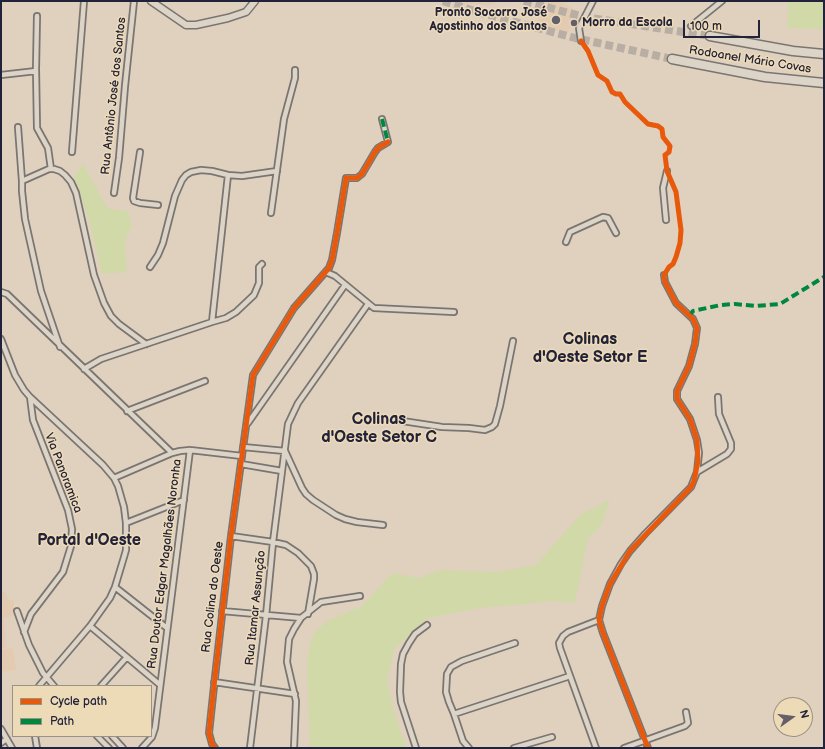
<!DOCTYPE html>
<html>
<head>
<meta charset="utf-8">
<style>
  body { margin:0 }
  #map { position:relative; width:825px; height:749px; overflow:hidden; background:#dfd1be; font-family:"Balsamiq Sans",sans-serif }
  canvas { display:block }
  .frame { position:absolute; inset:0; border:2px solid #22223b; pointer-events:none }
  .legend { position:absolute; left:12px; top:685px; width:140px; height:52px; box-sizing:border-box; background:#eddbb8; border:1px solid #9c9186; margin:0; padding:5px 7px; list-style:none; font-size:12px; color:#22223b }
  .legend li { display:flex; align-items:center; gap:8px; height:20px }
  .legend b { width:20px; border:1px solid #9c9186 }
  .north { position:absolute; left:773px; top:697px; width:40px; height:40px; box-sizing:border-box; background:#eddbb8; border:1px solid #9c9186; border-radius:50%; rotate:76deg; font-size:11px; font-weight:700; line-height:16px; text-align:center; color:#22223b }
  .north::after { content:''; display:block; margin:auto; width:14px; height:18px; background:#645f69; clip-path:polygon(50% 0,100% 100%,50% 72%,0 100%) }
  .scale { position:absolute; left:683px; top:20px; width:77px; height:18px; box-sizing:border-box; border:2px solid #22223b; border-top:0; padding-left:5px; font-size:12px; line-height:14px; white-space:nowrap; color:#22223b; -webkit-text-stroke:3px #eddbb8; paint-order:stroke }
</style>
</head>
<body>
<div id="map">
<canvas width="825" height="749"></canvas>
<div class="frame"></div>
<ul class="legend">
<li><b style="height:5px;background:#e8590c"></b>Cycle path</li>
<li><b style="height:5px;background:#00873e"></b>Path</li>
</ul>
<div class="north">N</div>
<div class="scale">100 m</div>
</div>
<script>
const c = document.querySelector('canvas').getContext('2d');
c.lineJoin = 'round';
function fillPath(path, color) { c.fillStyle = color; c.fill(path, 'evenodd'); }
const shape = rows => new Path2D(rows.map(r => 'M' + r).join(''));
function strokePath(path, color, width, dash) { c.strokeStyle = color; c.lineWidth = width; c.lineCap = dash ? 'butt' : 'round'; c.setLineDash(dash || []); c.stroke(path); }
function drawText(font, color, halo, rows, align = 'center') {
  c.font = font + ' "Balsamiq Sans",sans-serif'; c.lineWidth = 3; c.setLineDash([]); c.textBaseline = 'middle'; c.strokeStyle = halo; c.fillStyle = color; for (const [text, x, y, turn = 0] of rows) {
    c.save(); c.translate(x, y); c.rotate((+turn || 0) * Math.PI / 180); c.textAlign = isNaN(turn) ? turn : align; if (halo) c.strokeText(text, 0, 0); c.fillText(text, 0, 0); c.restore();
  }
}
const built = shape([
  [443,1,497,1,495,4,490,5,460,4],
  [549,1,560,1,576,10,575,17,567,34,536,24],
  [1,592,6,592,8,600,13,599,15,616,3,618,7,647,1,648],
  [13,648,16,670,1,672,1,650]
]);
const green = shape([
  [788,1,824,1,824,29,787,28],
  [83,164,108,209,128,211,132,225,125,241,125,254,127,270,125,272,102,274,90,223,74,177],
  [610,500,601,526,588,538,575,603,555,601,480,608,428,618,394,649,387,681,391,701,406,748,310,748,307,669,309,648,314,633,327,621,362,606,392,573,418,578,440,570,498,572,536,565,580,515]
]);
const highwayTunnel = shape([
  [443,1,478,12,575,38,672,59],
  [524,1,584,17,710,36]
]);
const street = shape([
  [37,16,36,69,37,128,48,148,51,169],
  [691,26,722,1],
  [581,41,579,28,593,1],
  [1,75,36,71],
  [18,127,22,181],
  [72,152,84,1],
  [140,152,133,198,134,201,140,203,158,205],
  [114,193,119,158,125,86,134,1],
  [271,213,284,119,295,78,295,70],
  [666,220,663,188,667,171],
  [566,242,570,232,603,217,608,218,616,233],
  [150,267,158,255,163,243,175,196,182,180,186,175,191,172,201,170,212,171,228,175,242,176,277,171],
  [326,272,335,276,374,308,454,312],
  [1,292,7,294,172,453],
  [212,322,226,318,236,312,254,295,259,283,259,267,262,264],
  [1,339,15,375,24,390,30,397,103,465,114,478,118,486,124,507,126,523,126,550,124,557,115,587,110,598,90,626,39,686],
  [60,347,41,291,25,219,22,191,22,181,49,169,54,169,60,171,65,175,71,182,76,193,94,275,104,303,111,316,119,324,146,344],
  [84,369,101,359,212,322,228,175],
  [127,411,205,381],
  [396,420,442,427,469,428,485,430,492,427,495,424,500,406,513,341],
  [248,423,345,285],
  [243,447,285,451,302,488,306,494,313,500,336,515,345,519,357,522,383,525],
  [241,464,282,471],
  [697,472,727,454,731,449,731,443,719,414,718,397],
  [114,478,172,453,180,451,190,450,242,456],
  [126,523,184,500],
  [231,536,273,542,286,545,298,553,311,566,314,574,314,579,308,614],
  [115,587,167,628],
  [17,611,29,645,43,673,54,686],
  [222,611,301,618],
  [90,626,159,684],
  [24,632,31,614,63,572,71,546,72,529,68,510,33,420,30,397],
  [214,682,295,694],
  [101,686,127,657],
  [454,714,570,676],
  [1,729,12,748],
  [35,736,37,748],
  [97,736,109,748],
  [112,736,123,748],
  [1,743,7,739],
  [142,748,152,737,155,728,190,450],
  [215,748,212,744,209,733,215,677,231,536,253,375,294,308,329,268,332,260,337,233,346,178,357,178,362,174,375,152,378,148,388,142,382,119],
  [250,748,266,616,273,542,288,424,298,403,368,304],
  [294,748,296,701,287,662,289,639,294,629,301,618,321,602,360,596],
  [416,748,401,702,400,692,401,664,403,654,409,643,415,634,427,625],
  [469,748,463,741,454,714,449,702,446,692,447,674,451,667,462,661,515,643],
  [514,748,552,737],
  [596,748,560,648,559,643,563,636,568,632,599,620],
  [624,748,685,726,688,723,686,712],
  [648,748,603,633,599,620,602,606,610,584,621,564,630,551,645,534,691,487,697,472,699,453,697,440,690,419,677,399,677,391,689,366,695,344,697,328,693,319,676,303,665,282,664,275]
]);
const secondary = shape([
  [151,1,186,25,196,25,228,18,246,12,255,1]
]);
const highway = shape([
  [710,36,793,51,824,54],
  [672,59,765,77,824,83]
]);
const quiet = shape([
  [382,119,388,142],
  [689,316,693,311,721,305,735,304,756,306,780,304,824,277]
]);
const cycleway = shape([
  [581,41,588,51,598,75,607,81,612,92,616,94,620,94,625,102,648,124,658,126,662,129,663,137,670,146,669,152,665,155,667,171,676,192,681,230,680,243,676,257,673,264,669,267,664,275,665,282,676,303,693,319,697,328,695,344,689,366,677,391,677,399,690,419,697,440,698,461,694,481,691,487,630,551,610,584,602,606,599,620,603,633,648,748],
  [215,748,212,744,209,733,215,677,231,536,253,375,294,308,329,268,332,260,337,233,346,178,357,178,362,174,375,152,378,148,388,142]
]);
const markers = [
  [556,20,5,"#645f69"],
  [574,23,4,"#645f69"]
];
const poiNames = [
  ["Pronto Socorro José",547,13],
  ["Agostinho dos Santos",547,27],
  ["Morro da Escola",582,23,"left"]
];
const streetNames = [
  ["Rodoanel Mário Covas",750,60,9],
  ["Rua Antônio José dos Santos",114,96,-84],
  ["Via Panoramica",63,473,69],
  ["Rua Doutor Edgar Magalhães Noronha",165,564,-83],
  ["Rua Colina do Oeste",213,597,-83],
  ["Rua Itamar Assunção",256,608,-84]
];
const districtNames = [
  ["Colinas",590,340],
  ["d'Oeste Setor E",590,358],
  ["Colinas",379,420],
  ["d'Oeste Setor C",379,438],
  ["Portal d'Oeste",89,541]
];
fillPath(built, '#e3cbb1');
fillPath(green, '#d1d9a8');
strokePath(highwayTunnel, '#b9aea4', 8, [8, 4]);
strokePath(street, '#7b7572', 8);
strokePath(secondary, '#7b7572', 9);
strokePath(highway, '#7b7572', 11);
strokePath(street, '#dcd4c7', 4.5);
strokePath(secondary, '#dcd4c7', 6);
strokePath(highway, '#dcd4c7', 8);
strokePath(quiet, '#00873e', 4, [8, 4]);
strokePath(cycleway, '#e8590c', 5);
for (const [x, y, r, color] of markers) { const dot = new Path2D(); dot.arc(x, y, r, 0, 2 * Math.PI); c.fillStyle = color; c.fill(dot); strokePath(dot, '#eddbb8', 1.5); }
drawText('bold 12px', '#22223b', '#eddbb8', poiNames, 'right');
drawText('12px', '#22223b', '#eddbb8', streetNames);
drawText('bold 16px', '#22223b', '#eddbb8', districtNames);
</script>
</body>
</html>
